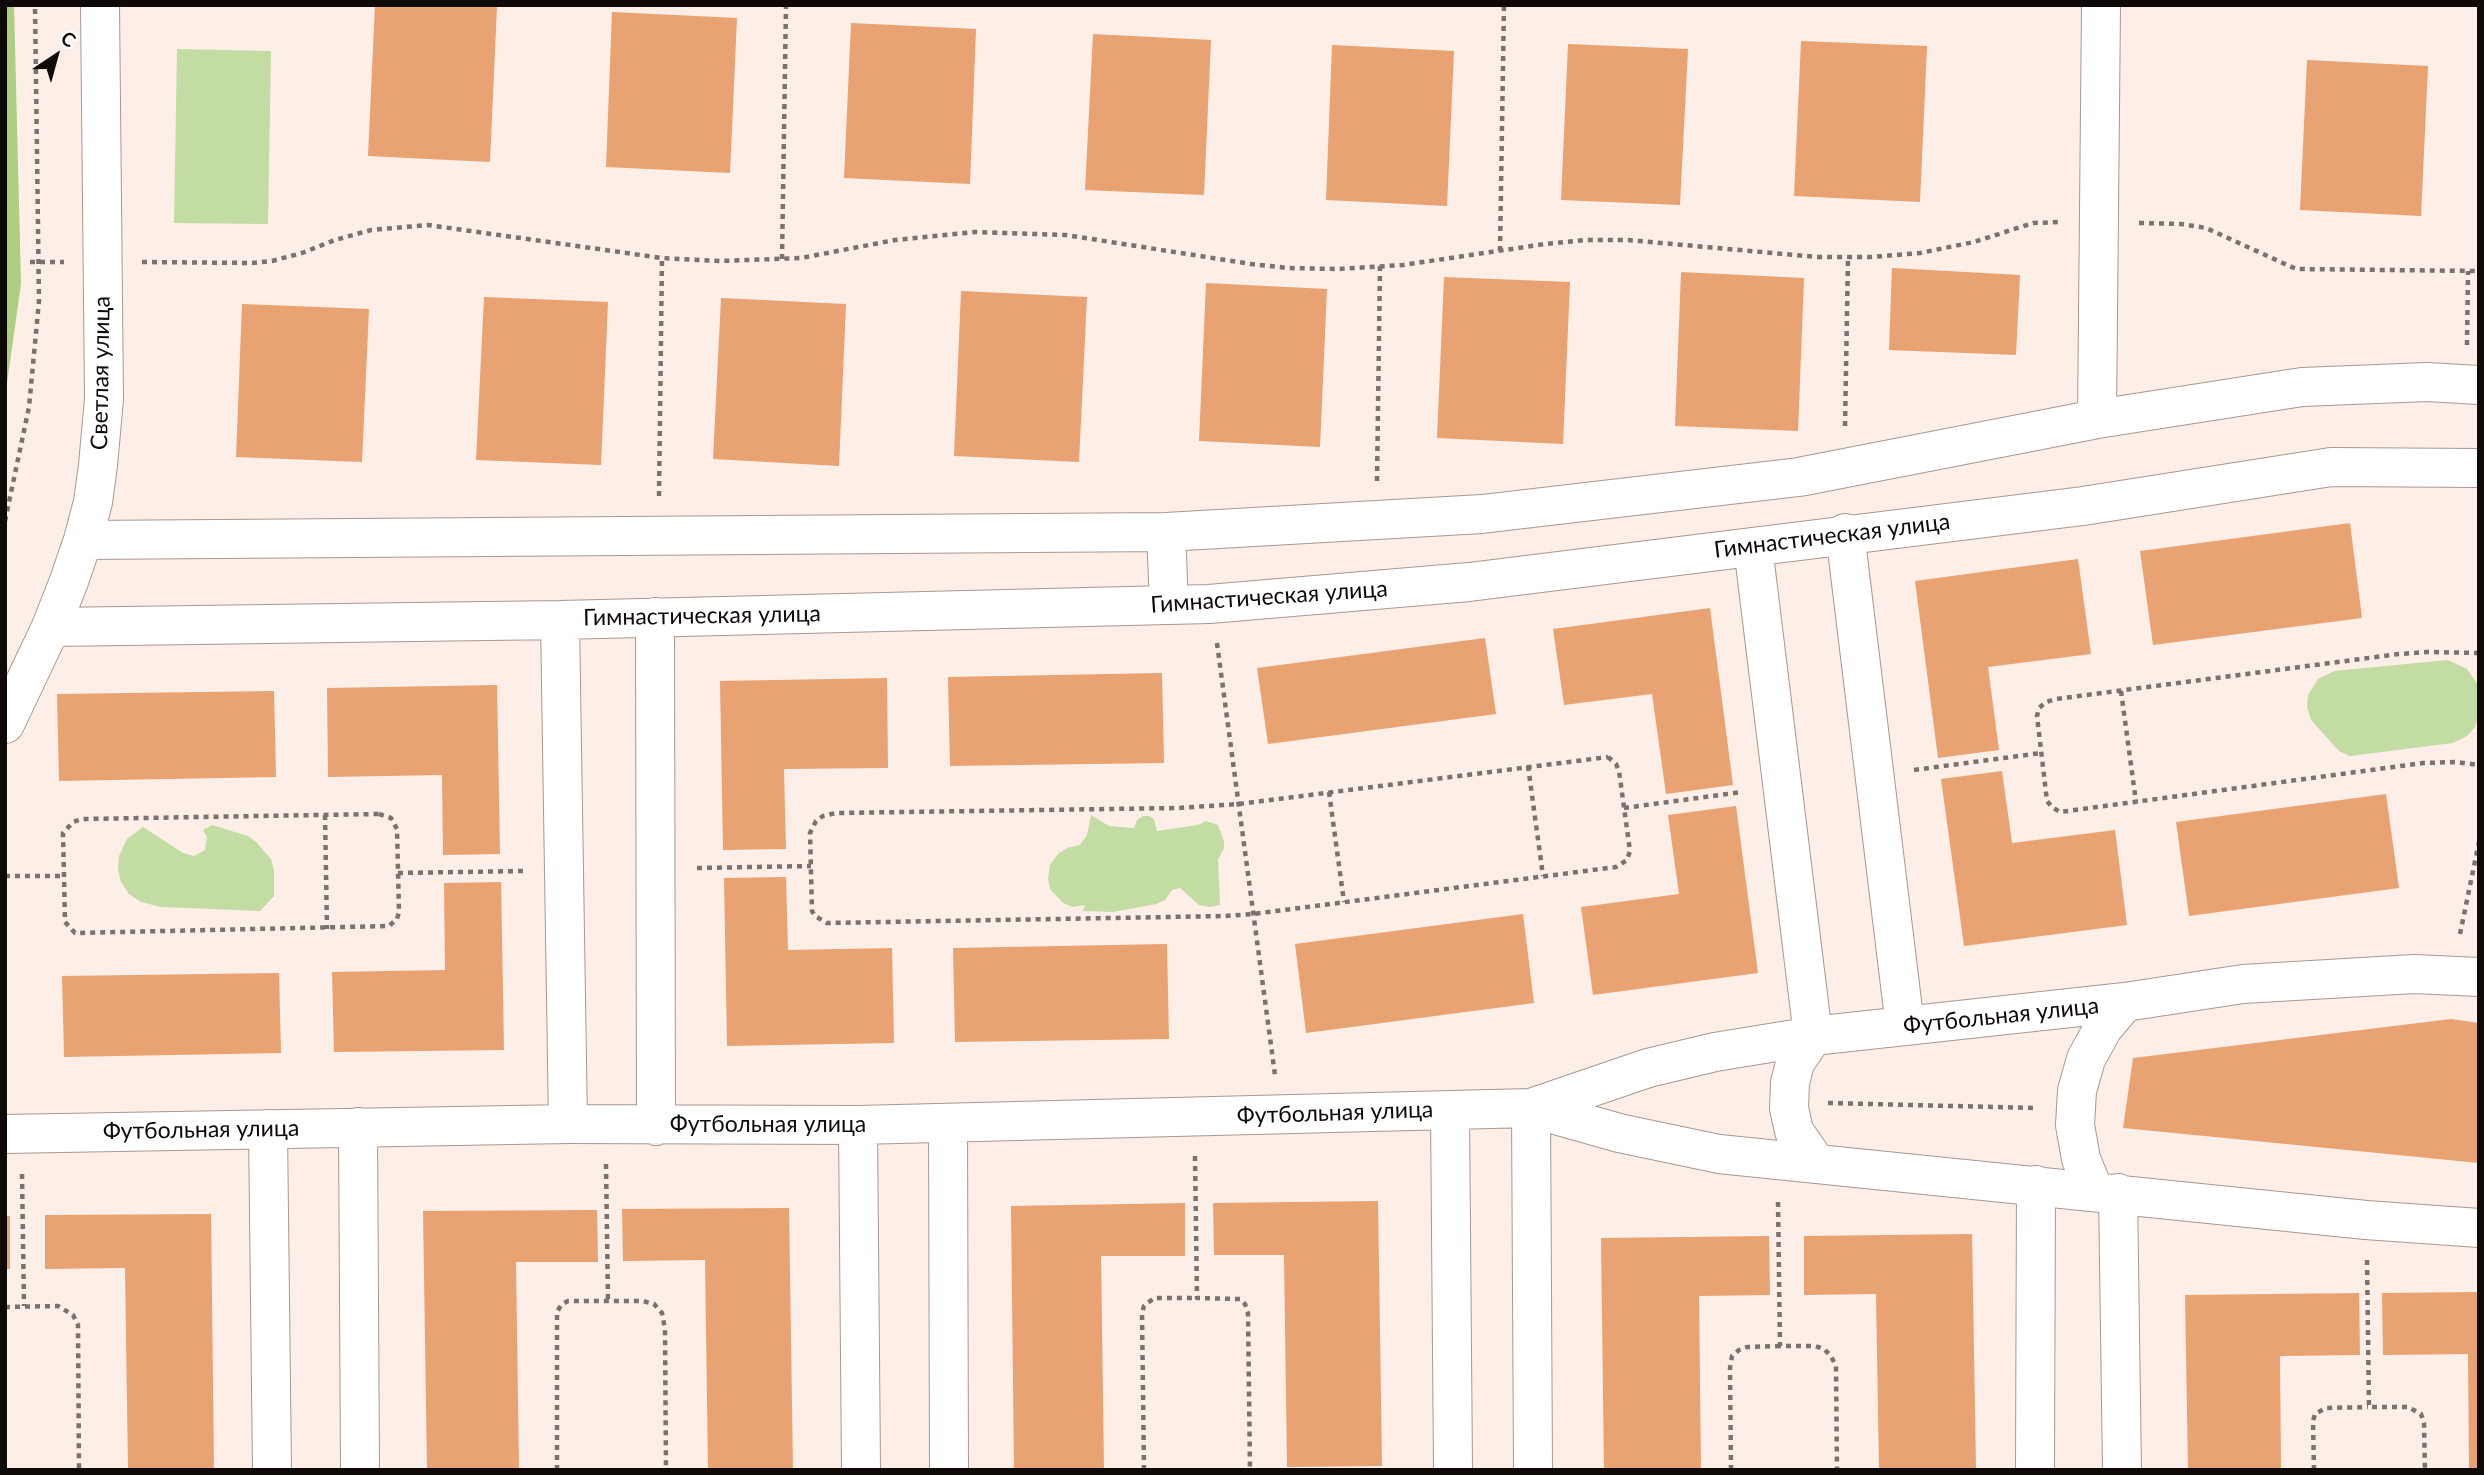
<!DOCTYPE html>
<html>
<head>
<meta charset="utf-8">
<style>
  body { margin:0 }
  #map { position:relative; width:2484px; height:1475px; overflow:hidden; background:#fdeee7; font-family:Lato,sans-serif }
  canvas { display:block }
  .frame { position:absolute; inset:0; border:7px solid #0f0a08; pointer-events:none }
  .north { position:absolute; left:21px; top:21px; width:70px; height:70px; -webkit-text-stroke:5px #fff; paint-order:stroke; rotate:36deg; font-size:19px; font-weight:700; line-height:28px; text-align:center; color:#0f0a08 }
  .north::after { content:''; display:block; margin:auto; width:24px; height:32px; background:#0f0a08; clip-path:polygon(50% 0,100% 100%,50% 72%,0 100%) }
</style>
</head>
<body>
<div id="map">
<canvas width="2484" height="1475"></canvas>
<div class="frame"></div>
<div class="north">С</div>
</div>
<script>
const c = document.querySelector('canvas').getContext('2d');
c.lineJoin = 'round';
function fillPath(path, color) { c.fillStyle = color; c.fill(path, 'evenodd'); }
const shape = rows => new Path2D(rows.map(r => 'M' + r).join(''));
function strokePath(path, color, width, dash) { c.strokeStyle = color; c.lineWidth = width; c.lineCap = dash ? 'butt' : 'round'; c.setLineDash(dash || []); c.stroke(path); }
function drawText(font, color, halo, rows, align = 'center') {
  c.font = font + ' Lato,sans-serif'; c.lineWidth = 6; c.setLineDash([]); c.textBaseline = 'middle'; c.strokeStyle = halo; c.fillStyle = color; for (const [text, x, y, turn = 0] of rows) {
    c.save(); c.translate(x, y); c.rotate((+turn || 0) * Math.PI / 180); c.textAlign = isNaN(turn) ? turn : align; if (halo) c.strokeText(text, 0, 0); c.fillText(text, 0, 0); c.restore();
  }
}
const green = shape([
  [177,49,271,51,268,224,174,223],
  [2448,660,2467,669,2479,686,2479,713,2475,727,2467,736,2453,743,2350,756,2339,751,2311,720,2307,707,2308,695,2318,679,2334,671],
  [1091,815,1109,826,1134,828,1137,820,1143,816,1149,816,1154,819,1157,831,1198,825,1206,821,1218,825,1224,841,1224,848,1218,859,1220,905,1210,907,1199,905,1180,888,1172,890,1165,900,1156,904,1113,912,1083,911,1085,905,1073,907,1063,903,1050,889,1048,879,1050,865,1058,854,1067,848,1080,845,1087,835],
  [212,825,248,836,256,842,271,859,274,870,274,896,260,911,161,907,141,902,129,894,121,882,118,870,119,856,127,839,143,827,183,853,194,856,205,850,207,837,203,830]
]);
const forest = shape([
  [5,5,14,5,21,284,5,397]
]);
const building = shape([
  [375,5,497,6,490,162,368,156],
  [612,12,737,18,730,173,606,167],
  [851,23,976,29,970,184,844,178],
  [1093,34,1211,40,1204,195,1085,190],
  [1801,41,1927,46,1920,202,1794,196],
  [1568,44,1688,49,1680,205,1561,200],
  [1332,45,1454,51,1447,206,1326,200],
  [2307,60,2428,66,2421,216,2300,210],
  [1892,268,2020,275,2016,355,1889,350],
  [1681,272,1804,278,1798,431,1675,426],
  [1444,277,1570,282,1563,444,1437,438],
  [1206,283,1327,289,1320,447,1199,441],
  [961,291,1087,297,1079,462,954,456],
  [484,297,608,302,601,465,476,460],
  [721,298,846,304,839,466,713,459],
  [242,304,369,309,362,462,236,457],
  [2350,523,2362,618,2153,645,2140,551],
  [2078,559,2091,654,1988,667,1999,750,1938,758,1915,581],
  [1710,608,1733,785,1666,794,1652,694,1564,705,1553,629],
  [1485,638,1496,714,1268,744,1257,668],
  [1162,673,1164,763,950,766,948,677],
  [887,678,888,768,784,769,786,849,723,850,720,681],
  [497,685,500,854,443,855,442,775,328,777,327,688],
  [274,691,276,777,59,781,57,694],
  [2002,771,2012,843,2115,830,2127,925,1964,946,1941,779],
  [2386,794,2399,888,2189,916,2176,822],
  [1736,806,1758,973,1593,995,1581,907,1679,894,1668,815],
  [786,877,788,950,892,948,894,1043,727,1046,724,878],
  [501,882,504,1050,334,1052,332,972,445,970,444,883],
  [1523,914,1534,1003,1306,1033,1295,944],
  [1167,944,1169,1039,955,1042,953,948],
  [279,973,281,1053,64,1057,62,976],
  [2451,1019,2479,1023,2479,1163,2123,1128,2133,1058],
  [1378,1201,1382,1466,1287,1467,1284,1255,1214,1255,1213,1203],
  [1185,1203,1185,1256,1101,1256,1104,1469,1014,1469,1011,1206],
  [789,1208,793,1470,708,1470,705,1260,623,1261,622,1209],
  [597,1210,598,1262,516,1262,519,1470,427,1470,423,1211],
  [211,1214,214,1470,128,1470,125,1268,45,1269,45,1215],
  [5,1216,10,1216,10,1269,5,1269],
  [1972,1234,1976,1470,1879,1470,1876,1294,1804,1295,1804,1236],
  [1769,1236,1770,1295,1699,1296,1701,1470,1604,1470,1601,1238],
  [2479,1292,2479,1470,2469,1470,2468,1354,2383,1355,2382,1293],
  [2359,1293,2360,1355,2280,1356,2281,1470,2188,1470,2185,1295]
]);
const path = shape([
  [2139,223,2181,224,2206,228,2296,269,2479,271],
  [1500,251,1504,5],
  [782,259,786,5],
  [30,262,64,262],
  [142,262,252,263,272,261,302,253,335,240,371,230,428,225,662,258,721,261,801,258,895,240,975,232,1066,235,1251,264,1288,268,1338,269,1403,265,1545,244,1586,240,1628,240,1817,257,1872,257,1920,253,1974,242,2033,223,2060,222],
  [2467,345,2468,271],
  [1845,426,1848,257],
  [1377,481,1380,266],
  [659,496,662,258],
  [5,521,29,407,39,301,35,5],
  [1217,643,1275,1075],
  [2479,653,2428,652,2399,654,2056,699,2046,702,2039,708,2037,716,2047,801,2052,807,2060,812,2423,763,2456,762,2479,765],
  [2121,691,2136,802],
  [1608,757,1616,764,1619,771,1630,851,1627,860,1616,867,1253,914,1225,916,827,923,815,916,812,911,810,833,816,821,823,816,836,813,1178,808,1239,804,1608,757],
  [1528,766,1543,876],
  [1914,770,2041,753],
  [1329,792,1344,902],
  [1624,808,1742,792],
  [379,814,391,818,397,829,399,912,397,919,389,926,75,933,65,922,63,833,73,822,82,819,379,814],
  [325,815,327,929],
  [697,868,811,866],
  [398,873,523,871],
  [5,876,64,876],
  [2460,934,2479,842],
  [1828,1103,2036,1108],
  [1195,1156,1197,1298,1240,1299,1245,1304,1248,1313,1250,1470],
  [606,1164,608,1301],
  [22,1174,24,1306],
  [1778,1202,1780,1346,1815,1346,1824,1349,1831,1356,1836,1366,1837,1470],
  [2367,1260,2369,1407,2408,1407,2421,1414,2424,1423,2425,1470],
  [5,1307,58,1306,73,1315,78,1325,79,1470],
  [557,1470,557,1312,561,1305,568,1301,643,1301,654,1304,662,1313,665,1329,666,1470],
  [1144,1470,1142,1313,1144,1306,1154,1298,1197,1298],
  [1731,1470,1730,1368,1732,1356,1739,1350,1747,1347,1780,1346],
  [2314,1470,2313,1421,2315,1414,2326,1408,2368,1407]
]);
const minor = shape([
  [2097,419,2101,5],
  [1166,532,1169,605],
  [1845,533,1905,1026],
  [83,540,1166,532,1482,514,1799,477,2097,419,2302,387,2427,382,2479,385],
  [1753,547,1813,1036,1795,1063,1790,1083,1789,1108,1794,1131,1816,1163],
  [655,617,656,1126],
  [560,620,568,1124],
  [51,627,560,620,1209,604,1469,582,2083,506,2331,467,2479,468],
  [5,724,51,627,69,581,83,540,93,502,98,465,104,399,100,5],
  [1531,1108,1648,1068,1715,1052,1813,1036,2125,1002,2243,984,2414,974,2479,977],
  [1531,1108,1533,1470],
  [1450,1110,1453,1470],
  [948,1123,949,1470],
  [858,1125,861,1470],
  [358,1127,360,1470],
  [268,1129,272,1470],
  [5,1134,568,1124,858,1125,1531,1108,1619,1133,1719,1154,2366,1220,2479,1228],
  [2094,1191,2081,1159,2075,1125,2077,1091,2086,1059,2103,1028,2125,1002],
  [2118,1193,2122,1470],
  [2035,1470,2036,1185]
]);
const streetNames = [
  ["Светлая улица",101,373,-89],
  ["Гимнастическая улица",1832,536,-7],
  ["Гимнастическая улица",1269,597,-4],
  ["Гимнастическая улица",702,616,-1],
  ["Футбольная улица",2001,1016,-6],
  ["Футбольная улица",1335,1113,-2],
  ["Футбольная улица",768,1125],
  ["Футбольная улица",201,1130,-1]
];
fillPath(green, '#c3dca3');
fillPath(forest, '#aece82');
fillPath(building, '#e9a271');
strokePath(minor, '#a79892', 40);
strokePath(path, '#7b716d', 4.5, [5, 5]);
strokePath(minor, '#fff', 38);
drawText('23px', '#0f0a08', '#fff', streetNames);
</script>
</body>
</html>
